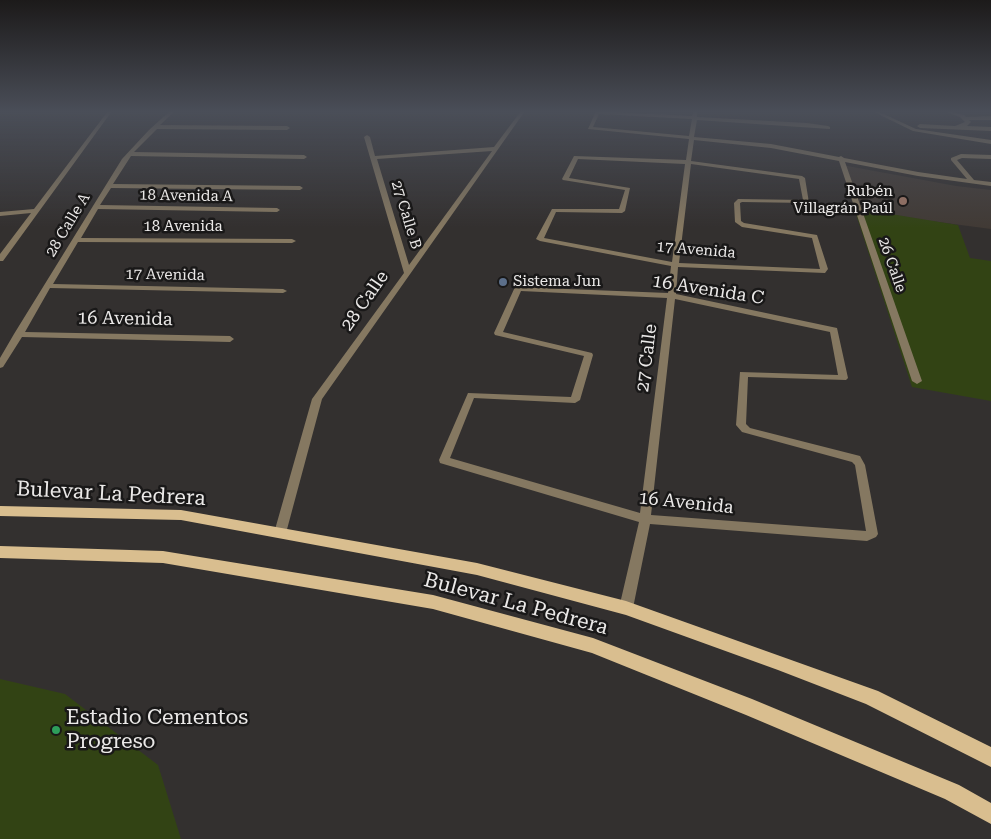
<!DOCTYPE html>
<html>
<head>
<meta charset="utf-8">
<style>
  body { margin:0 }
  canvas { display:block; background:#33302f }
</style>
</head>
<body>
<canvas width="991" height="839"></canvas>
<script>
const c = document.querySelector('canvas').getContext('2d');
c.lineJoin = 'round';
function fillPath(path, color) { c.fillStyle = color; c.fill(path, 'evenodd'); }
const shape = rows => new Path2D(rows.map(r => 'M' + r).join(''));
function strokePath(path, color, width, dash) { c.strokeStyle = color; c.lineWidth = width; c.lineCap = dash ? 'butt' : 'round'; c.setLineDash(dash || []); c.stroke(path); }
function drawText(font, color, halo, rows, align = 'center') {
  c.font = font + ' "Roboto Serif",serif'; c.lineWidth = 5; c.setLineDash([]); c.textBaseline = 'middle'; c.strokeStyle = halo; c.fillStyle = color; for (const [text, x, y, turn = 0] of rows) {
    c.save(); c.translate(x, y); c.rotate((+turn || 0) * Math.PI / 180); c.textAlign = isNaN(turn) ? turn : align; if (halo) c.strokeText(text, 0, 0); c.fillText(text, 0, 0); c.restore();
  }
}
const built = shape([
  [842,165,956,186,991,190,991,229,923,220,854,208,848,174]
]);
const green = shape([
  [854,208,958,225,970,258,991,261,991,401,912,387],
  [0,679,65,694,158,765,181,839,0,839]
]);
const minor = shape([
  [108,111,112,111,3,261,0,261,0,254,31,213,0,216,0,212,34,209,108,111],
  [170,111,175,111,160,125,287,126,290,128,287,130,157,129,134,152,304,155,307,157,304,159,131,156,113,184,300,186,303,188,300,190,111,188,100,205,277,208,280,210,277,212,98,209,81,238,292,239,296,241,292,243,78,242,53,284,283,289,287,291,283,293,50,288,25,332,230,336,234,339,230,342,22,337,3,367,0,368,0,358,14,334,122,159,149,130,170,111],
  [521,111,525,111,322,399,286,533,284,536,280,538,276,536,274,533,312,399,404,273,364,137,367,135,370,137,375,156,494,147,521,111],
  [492,151,409,265,377,159,492,151],
  [596,111,692,116,693,111,696,111,697,112,697,117,807,123,828,126,830,127,830,129,697,120,694,137,771,144,839,157,841,156,844,158,918,172,967,179,951,160,951,158,961,154,991,155,991,159,962,158,957,160,974,180,991,182,991,186,918,176,845,162,922,381,917,384,912,381,839,161,771,148,694,140,691,161,802,176,805,178,809,203,742,202,740,203,741,221,744,223,817,235,828,269,825,273,678,267,676,294,837,328,848,378,846,380,748,377,746,424,750,428,860,456,865,465,878,534,876,537,867,541,650,524,633,608,631,612,626,614,621,612,619,608,639,522,440,463,439,460,468,393,571,397,584,356,495,335,494,333,515,287,668,293,671,266,540,241,536,239,552,209,619,209,625,190,563,180,562,179,574,156,686,160,689,139,588,129,596,111],
  [599,114,692,119,689,136,593,127,599,114],
  [578,159,685,164,672,262,544,238,556,212,622,213,625,211,630,188,569,178,578,159],
  [691,164,799,179,803,200,738,199,734,203,735,222,742,227,812,238,820,269,679,263,691,164],
  [521,291,667,298,640,513,450,458,474,398,575,403,580,400,593,355,592,353,503,332,521,291],
  [675,299,830,332,838,375,740,372,736,425,742,432,852,462,855,465,866,531,651,515,675,299],
  [872,111,877,111,916,129,991,140,991,144,913,131,872,111],
  [943,111,949,111,964,115,966,117,991,116,991,120,969,120,971,122,967,126,991,127,991,131,920,128,917,126,920,124,955,126,965,122,960,117,943,111]
]);
const primary = shape([
  [0,506,181,510,477,563,626,601,878,691,991,747,991,767,866,704,778,670,626,615,477,575,181,520,0,516,0,506],
  [0,546,163,551,433,595,593,638,752,699,959,785,991,803,991,824,945,799,746,715,592,653,433,609,163,563,0,558,0,546]
]);
const markers = [
  [903,201,5,"#8d6e63"],
  [503,282,5,"#5c6f8a"],
  [56,730,5,"#2e9e5b"]
];
const farPoinames = [
  ["Rubén",893,192],
  ["Villagrán Paúl",893,209],
  ["Sistema Jun",513,282,"left"]
];
const farStreetnames = [
  ["18 Avenida A",186,196,1],
  ["27 Calle B",406,215,73],
  ["28 Calle A",68,225,-59],
  ["18 Avenida",183,227],
  ["17 Avenida",696,250,5],
  ["26 Calle",892,265,71],
  ["17 Avenida",165,275,1]
];
const streetNames = [
  ["16 Avenida C",708,290,9],
  ["28 Calle",365,301,-55],
  ["16 Avenida",125,319,1],
  ["27 Calle",647,358,-83],
  ["16 Avenida",686,503,6]
];
const nearStreetnames = [
  ["Bulevar La Pedrera",111,494,3],
  ["Bulevar La Pedrera",516,604,15]
];
const nearPoinames = [
  ["Estadio Cementos",66,718],
  ["Progreso",66,742]
];
fillPath(built, '#413a35');
fillPath(green, '#324314');
fillPath(minor, '#857861');
fillPath(primary, '#d9be8f');
const sky = c.createLinearGradient(0, 0, 0, 228);
sky.addColorStop(0, '#1c1a1a');
sky.addColorStop(0.49, '#4a4e58');
sky.addColorStop(1, '#4a4e5800');
c.fillStyle = sky;
c.fillRect(0, 0, 991, 228);
for (const [x, y, r, color] of markers) { const dot = new Path2D(); dot.arc(x, y, r, 0, 2 * Math.PI); c.fillStyle = color; c.fill(dot); strokePath(dot, '#191818', 2); }
drawText('15px', '#ebe9e8', '#191818', farPoinames, 'right');
drawText('15px', '#ebe9e8', '#191818', farStreetnames);
drawText('18px', '#ebe9e8', '#191818', streetNames);
drawText('21px', '#ebe9e8', '#191818', nearStreetnames);
drawText('21px', '#ebe9e8', '#191818', nearPoinames, 'left');
</script>
</body>
</html>
